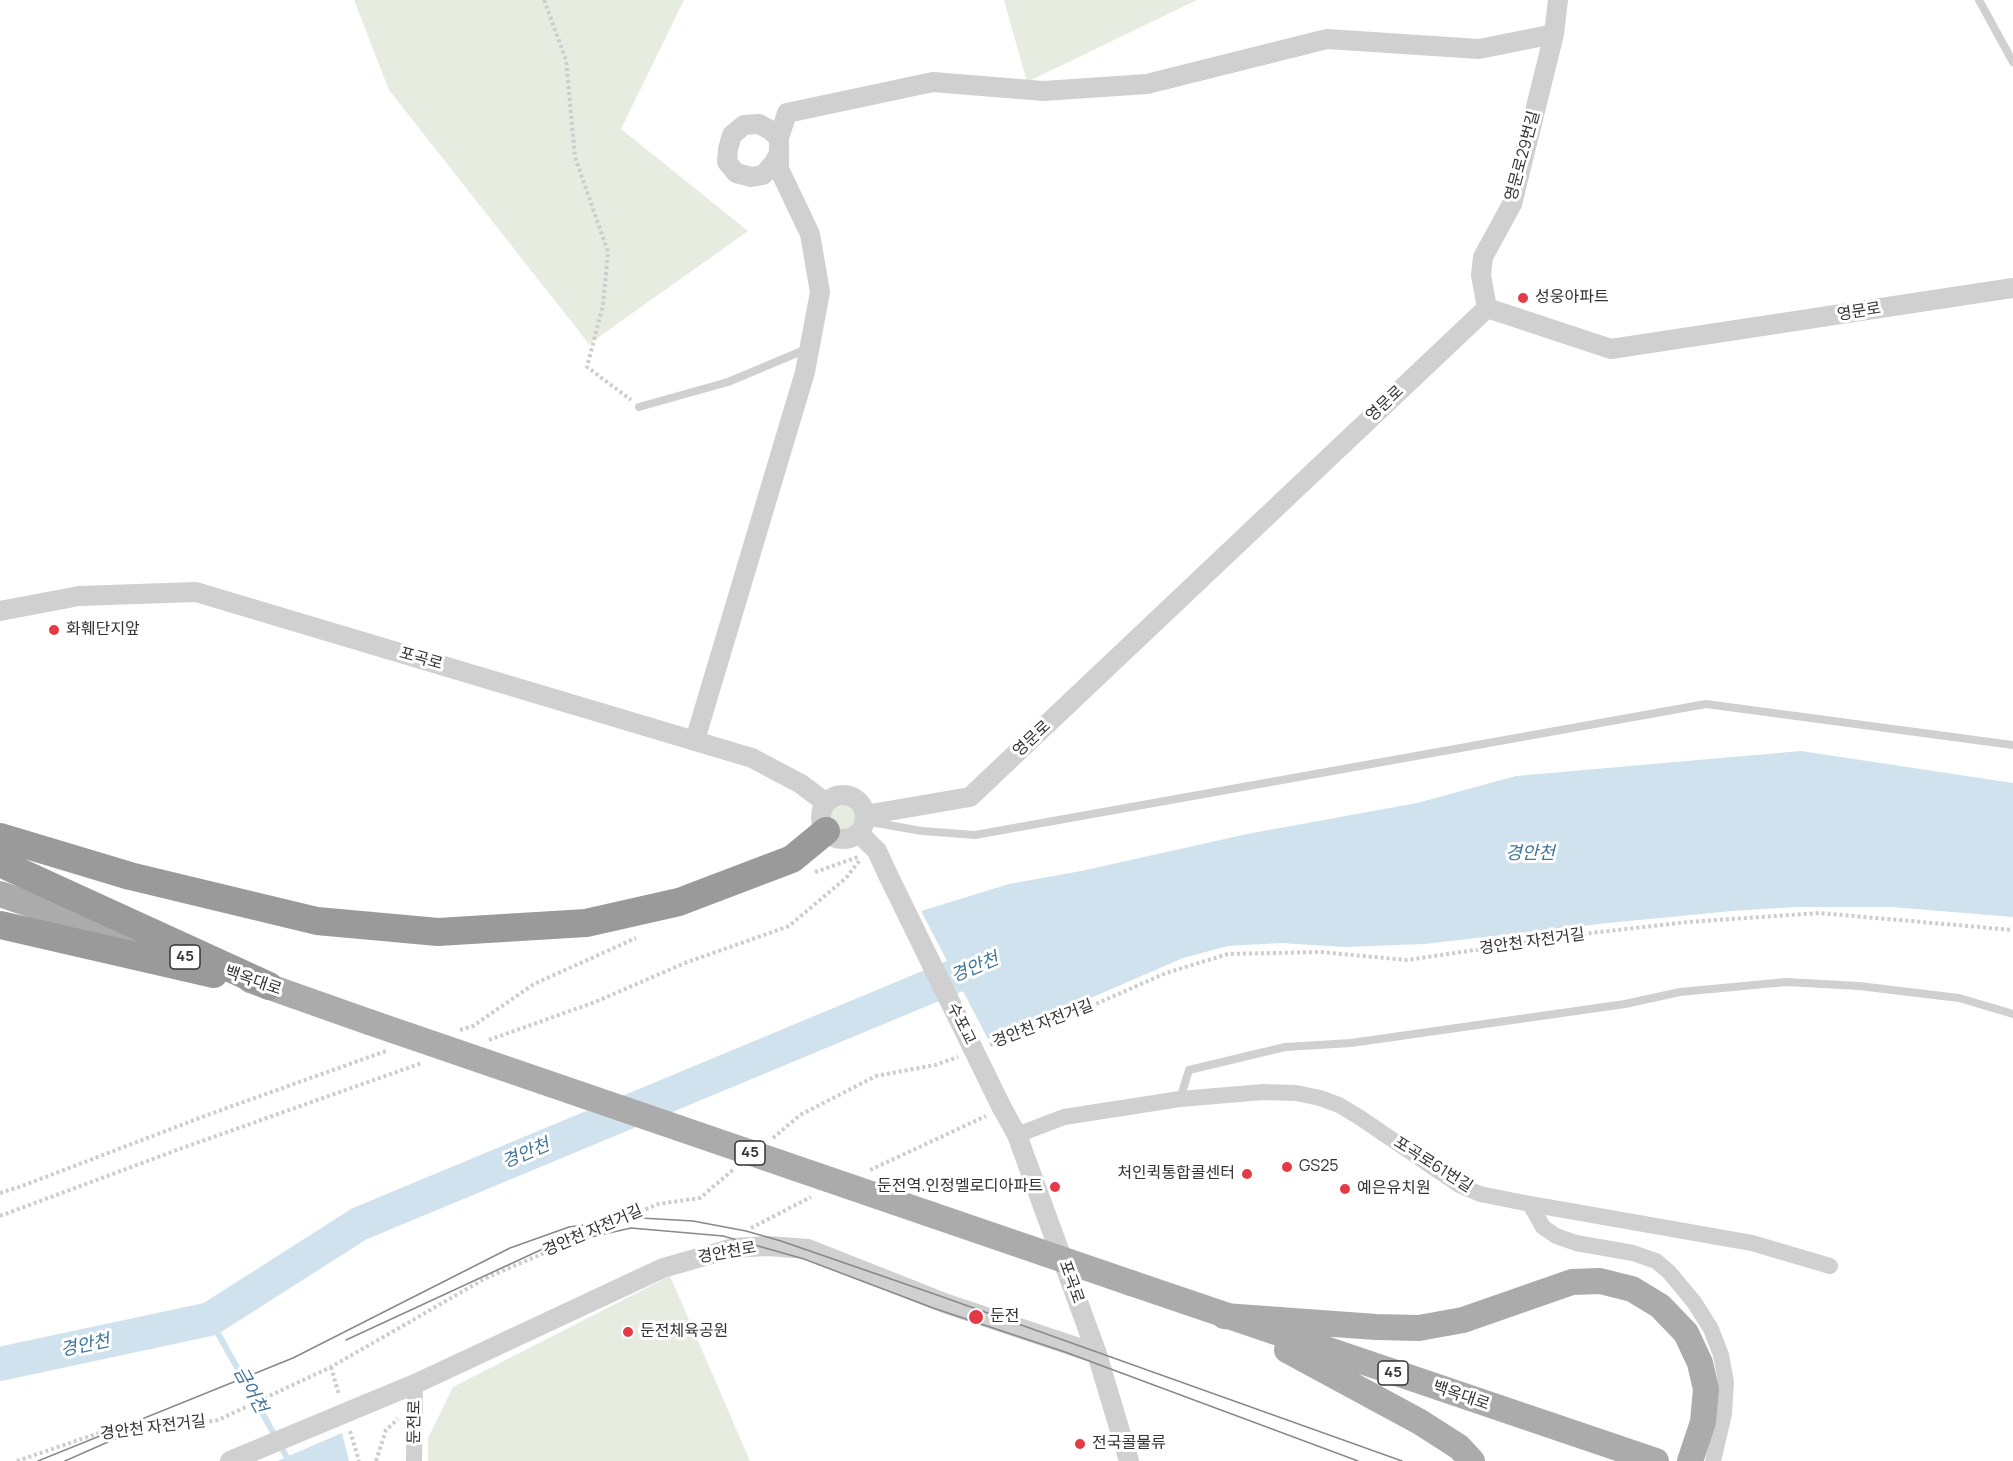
<!DOCTYPE html>
<html>
<head>
<meta charset="utf-8">
<style>
  body { margin:0 }
  canvas { display:block; background:#fff }
</style>
</head>
<body>
<canvas width="2013" height="1461"></canvas>
<script>
const c = document.querySelector('canvas').getContext('2d');
c.lineJoin = 'round';
function fillPath(path, color) { c.fillStyle = color; c.fill(path, 'evenodd'); }
const shape = rows => new Path2D(rows.map(r => 'M' + r).join(''));
function strokePath(path, color, width, dash) { c.strokeStyle = color; c.lineWidth = width; c.lineCap = dash ? 'butt' : 'round'; c.setLineDash(dash || []); c.stroke(path); }
function drawText(font, color, halo, rows, align = 'center') {
  c.font = font + ' Manrope,"Noto Sans KR",sans-serif'; c.lineWidth = 6; c.setLineDash([]); c.textBaseline = 'middle'; c.strokeStyle = halo; c.fillStyle = color; for (const [text, x, y, turn = 0] of rows) {
    c.save(); c.translate(x, y); c.rotate((+turn || 0) * Math.PI / 180); c.textAlign = isNaN(turn) ? turn : align; if (halo) c.strokeText(text, 0, 0); c.fillText(text, 0, 0); c.restore();
  }
}
const green = shape([
  [354,0,684,0,621,129,748,231,589,344,389,90],
  [1004,0,1197,0,1027,82],
  '828 816a15 15 0 1 1 30 0a15 15 0 1 1-30 0Z',
  [670,1276,750,1461,428,1461,428,1438,453,1387]
]);
const water = shape([
  [1801,751,2013,783,2013,917,1891,907,1796,907,1732,911,1608,923,1424,944,1345,947,1281,943,1228,946,1183,958,1079,1003,1040,1015,988,1039,921,911,1009,884,1081,871,1247,834,1417,803,1516,776],
  [342,1433,349,1461,277,1461]
]);
const stream = shape([
  [210,1319,289,1461]
]);
const river = shape([
  [0,1364,210,1319,359,1224,998,958]
]);
const path = shape([
  [544,0,566,60,575,157,608,252,603,305,587,367,631,400],
  [815,872,858,857],
  [460,1030,473,1026,534,984,636,938],
  [489,1040,595,1002,685,963,789,926,846,878,860,860],
  [990,1045,1080,1011,1166,973,1228,954,1320,952,1407,960,1591,933,1688,922,1819,913,2013,930],
  [773,1138,800,1115,876,1076,935,1065,958,1057],
  [870,1170,986,1116],
  [0,1193,22,1186,210,1114,386,1051],
  [0,1216,185,1147,422,1063],
  [751,1228,811,1197],
  [331,1367,339,1395],
  [350,1431,359,1461],
  [17,1461,102,1432,163,1430,218,1420,331,1367,486,1278,658,1204,700,1198,734,1169],
  [376,1461,386,1430,398,1419]
]);
const service = shape([
  [1979,0,2013,62],
  [639,407,728,382,809,348],
  [865,821,922,831,975,835,1706,704,2013,745],
  [1180,1099,1189,1070,1285,1047,1351,1043,1625,1004,1680,992,1786,982,1859,986,1959,998,2013,1014]
]);
const minor = shape([
  [1017,1135,1064,1117,1180,1099,1263,1092,1296,1093,1320,1098,1339,1105,1359,1117,1459,1185,1480,1194,1530,1204,1543,1227,1556,1236,1576,1243,1633,1253,1656,1261,1669,1272,1694,1302,1711,1329,1721,1355,1726,1382,1724,1414,1713,1461],
  [1530,1204,1752,1243,1830,1266],
  [414,1461,415,1384]
]);
const tertiary = shape([
  [779,138,770,130,759,124,744,125,732,135,728,149,727,162,736,173,751,177,763,175,774,163,779,153],
  [1487,308,1481,275,1483,257,1512,204,1554,34,1558,0],
  [0,611,79,596,196,592,752,758,801,784,826,803],
  [695,740,805,372,820,292,810,234,779,169,779,138,787,113,933,82,1043,91,1147,84,1327,39,1479,49,1554,34],
  '821 817a22 22 0 1 1 44 0a22 22 0 1 1-44 0Z',
  [865,815,970,797,1487,308,1611,349,2013,288],
  [859,833,877,851,888,875],
  [1002,1108,1017,1135,1097,1354,1129,1461],
  [369,1403,415,1384,663,1268,733,1248,768,1246,808,1249,947,1304,1097,1354]
]);
const primary = shape([
  [0,894,167,951],
  [250,980,369,1022],
  [1131,1283,1656,1461],
  [1224,1316,1376,1327,1419,1328,1463,1320,1572,1282,1600,1281,1632,1289,1660,1306,1686,1333,1700,1363,1706,1389,1703,1422,1690,1461],
  [1287,1350,1420,1422,1459,1447,1472,1461]
]);
const motorway = shape([
  [0,837,130,876,317,921,438,932,586,923,679,902,792,859,826,831],
  [0,863,269,986],
  [0,925,214,974]
]);
const tram = shape([
  [346,1340,547,1247,631,1228,723,1236,804,1259,933,1308,1065,1352,1358,1461],
  [38,1461,293,1358,510,1248,569,1227,641,1218,693,1221,746,1231,781,1241,940,1296,1402,1461],
  [65,1461,117,1438]
]);
const tertiaryBridge = shape([
  [888,875,1002,1108],
  [230,1461,369,1403]
]);
const primaryBridge = shape([
  [369,1022,1131,1283]
]);
const markers = [
  [1523,298,6,"#e63946"],
  [54,630,6,"#e63946"],
  [1287,1167,6,"#e63946"],
  [1247,1174,6,"#e63946"],
  [1055,1187,6,"#e63946"],
  [1345,1189,6,"#e63946"],
  [976,1317,8,"#e63946"],
  [628,1332,6,"#e63946"],
  [1080,1444,6,"#e63946"]
];
const shields = [
  [185,957,30],
  [750,1153,30],
  [1393,1373,30]
];
const shieldNames = [
  ["45",185,957],
  ["45",750,1153],
  ["45",1393,1373]
];
const streetNames = [
  ["영문로29번길",1523,156,-75],
  ["영문로",1859,312,-9],
  ["영문로",1385,404,-43],
  ["포곡로",421,659,16],
  ["영문로",1032,739,-43],
  ["경안천 자전거길",1532,942,-8],
  ["백옥대로",253,981,19],
  ["수포교",961,1024,64],
  ["경안천 자전거길",1043,1024,-21],
  ["포곡로61번길",1433,1165,32],
  ["경안천 자전거길",593,1231,-23],
  ["경안천로",727,1253,-10],
  ["포곡로",1071,1282,70],
  ["백옥대로",1461,1396,19],
  ["둔전로",415,1422,-89],
  ["경안천 자전거길",153,1428,-7]
];
const poiNames = [
  ["성웅아파트",1535,298],
  ["화훼단지앞",66,630],
  ["GS25",1299,1167],
  ["처인퀵통합콜센터",1235,1174,"right"],
  ["둔전역.인정멜로디아파트",1043,1187,"right"],
  ["예은유치원",1357,1189],
  ["둔전",990,1317],
  ["둔전체육공원",640,1332],
  ["전국콜물류",1092,1444]
];
const waterNames = [
  ["경안천",1530,854],
  ["경안천",975,968,-23],
  ["경안천",526,1154,-23],
  ["경안천",85,1346,-12],
  ["금어천",250,1390,61]
];
fillPath(green, '#e6ecdf');
fillPath(water, '#cfe2ee');
strokePath(stream, '#cfe2ee', 6);
strokePath(river, '#cfe2ee', 34);
strokePath(path, '#cdcdcd', 4, [3, 3]);
strokePath(service, '#d0d0d0', 8);
strokePath(minor, '#d0d0d0', 16);
strokePath(tertiary, '#d0d0d0', 20);
strokePath(primary, '#ababab', 26);
strokePath(motorway, '#9a9a9a', 28);
strokePath(tram, '#888', 1.5);
strokePath(tertiaryBridge, '#d0d0d0', 20);
strokePath(primaryBridge, '#ababab', 26);
for (const [x, y, r, color] of markers) { const dot = new Path2D(); dot.arc(x, y, r, 0, 2 * Math.PI); c.fillStyle = color; c.fill(dot); strokePath(dot, '#fff', 2); }
for (const [x, y, w] of shields) { const box = new Path2D(); box.roundRect(x - w / 2, y - 12, w, 24, 4.5); c.fillStyle = '#fff'; c.fill(box); strokePath(box, '#333', 1.5); }
drawText('bold 15px', '#333', null, shieldNames);
drawText('16px', '#333', '#fff', streetNames);
drawText('16px', '#333', '#fff', poiNames, 'left');
drawText('italic 18px', '#3f7597', '#fff', waterNames);
</script>
</body>
</html>
